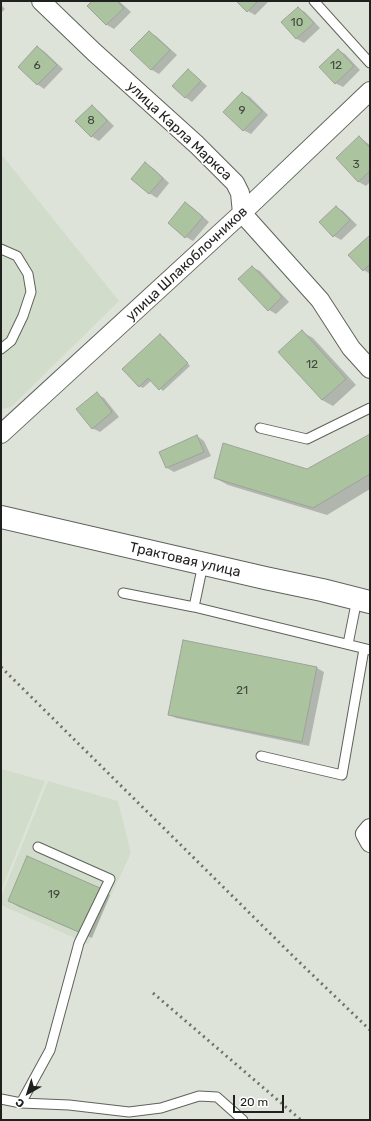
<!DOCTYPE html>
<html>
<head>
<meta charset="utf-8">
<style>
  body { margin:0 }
  #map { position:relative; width:371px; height:1121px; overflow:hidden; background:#dde3d9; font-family:Rubik,sans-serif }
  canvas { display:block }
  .frame { position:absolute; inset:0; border:2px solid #1f211e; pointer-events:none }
  .north { position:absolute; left:8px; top:1073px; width:40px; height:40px; -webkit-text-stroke:3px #fff; paint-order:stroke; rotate:219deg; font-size:11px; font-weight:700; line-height:16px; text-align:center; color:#1f211e }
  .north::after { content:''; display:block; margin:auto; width:14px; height:18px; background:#1f211e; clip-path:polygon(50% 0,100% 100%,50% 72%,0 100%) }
  .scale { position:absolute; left:233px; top:1095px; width:51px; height:18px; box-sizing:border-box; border:2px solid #1f211e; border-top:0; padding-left:5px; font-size:12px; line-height:14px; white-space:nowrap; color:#1f211e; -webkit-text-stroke:3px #fff; paint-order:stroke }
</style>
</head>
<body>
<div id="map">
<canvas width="371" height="1121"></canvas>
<div class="frame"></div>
<div class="north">С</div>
<div class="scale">20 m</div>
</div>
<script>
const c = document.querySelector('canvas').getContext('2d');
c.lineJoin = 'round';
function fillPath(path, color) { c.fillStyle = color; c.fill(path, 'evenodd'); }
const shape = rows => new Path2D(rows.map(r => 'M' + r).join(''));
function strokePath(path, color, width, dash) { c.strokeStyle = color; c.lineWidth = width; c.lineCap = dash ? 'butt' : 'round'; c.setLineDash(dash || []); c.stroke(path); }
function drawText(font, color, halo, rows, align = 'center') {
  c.font = font + ' Rubik,sans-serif'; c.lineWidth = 3; c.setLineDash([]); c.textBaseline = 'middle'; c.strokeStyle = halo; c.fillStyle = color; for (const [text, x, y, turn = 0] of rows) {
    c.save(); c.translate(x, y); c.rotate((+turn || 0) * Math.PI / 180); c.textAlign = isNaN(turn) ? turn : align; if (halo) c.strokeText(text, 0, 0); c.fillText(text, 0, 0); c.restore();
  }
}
const built = shape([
  [1,154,119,301,11,407,1,409],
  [1,769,45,781,1,891],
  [48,781,118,801,131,853,88,944,1,905,1,897]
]);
const shadow = shape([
  [94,1,119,1,131,12,114,29,107,25,88,6],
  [237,1,269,1,255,15,248,11],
  [1,5,5,9,1,13],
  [298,8,305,12,320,28,304,43,297,39,282,22],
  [149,32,156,36,177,55,159,74,152,70,131,50],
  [38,47,45,52,63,69,44,89,37,84],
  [338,50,345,54,360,70,343,87,335,83],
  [188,70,195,75,207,86,192,102,185,97],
  [243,93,250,97,268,115,251,134,243,130],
  [92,106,99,111,114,126,99,141,91,136],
  [359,137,370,145,370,182,366,186,359,182,337,158],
  [145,164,153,168,169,183,157,198,149,193],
  [186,203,193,208,209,222,193,241,186,237],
  [336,207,343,211,357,225,341,240,334,236],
  [370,236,370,274,364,270],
  [252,267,260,271,289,302,276,314,269,310],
  [302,332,313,338,356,385,333,406,322,400,280,352],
  [160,335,164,337,190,366,163,391,152,380,143,388,139,386],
  [97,394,104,398,119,417,100,432,92,428],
  [370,435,370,489,327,515,228,485,215,478,307,470],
  [197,436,204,441,211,456,174,472,167,468],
  [317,668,324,672,309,746,176,718,169,714],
  [28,857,100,889,110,895,92,938,19,907,9,901]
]);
const building = shape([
  [92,1,117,1,124,8,106,25,87,6,92,1],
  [236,1,258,1,247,12,236,1],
  [298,7,314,23,296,39,281,22,298,7],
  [149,31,170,50,151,70,130,50,149,31],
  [37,46,57,65,37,85,18,67,37,46],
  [338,49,354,66,335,84,319,67,338,49],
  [188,69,201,81,185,98,172,86,188,69],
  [242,92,262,111,243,131,223,112,242,92],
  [92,105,107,121,91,137,75,121,92,105],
  [359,136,370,148,370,171,358,182,336,158,359,136],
  [145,162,163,178,149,194,131,179,145,162],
  [185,202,203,217,185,238,168,223,185,202],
  [336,206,350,220,333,237,319,222,336,206],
  [370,235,370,264,363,271,348,255,370,235],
  [252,266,282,297,268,311,238,279,252,266],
  [302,330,346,379,322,400,278,352,302,330],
  [160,334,188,363,159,390,148,378,139,387,122,369,160,334],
  [97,392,112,412,92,429,76,409,97,392],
  [370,434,370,474,313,508,214,478,223,443,307,469,370,434],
  [197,435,204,452,166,468,159,452,197,435],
  [183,640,317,667,302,742,168,715,183,640],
  [27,856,100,888,81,933,8,901,27,856]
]);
const lane = shape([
  [314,1,370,63],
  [1,249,17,256,28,274,31,292,23,316,11,341,1,349],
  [260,428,307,439,370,408],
  [123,593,194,607,370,650],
  [194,607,203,564],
  [348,644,357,599],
  [261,756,342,775,364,649],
  [1,1099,21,1103,69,1105,129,1112,161,1108,199,1096,217,1097,243,1120],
  [21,1103,50,1050,79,943,110,879,38,847]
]);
const street = shape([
  [41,1,94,52,197,145,235,183,240,193,242,213,320,300,351,348,370,369],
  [1,434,242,213,370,91],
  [370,828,365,834,370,843]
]);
const primary = shape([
  [1,517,265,578,322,590,370,602]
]);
const rail = shape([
  [1,667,296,959,370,1030],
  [153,993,301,1120]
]);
const numberNames = [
  ["10",297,23],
  ["6",37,66],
  ["12",336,66],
  ["9",242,111],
  ["8",91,121],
  ["3",356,165],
  ["12",312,365],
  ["21",242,691],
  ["19",54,895]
];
const streetNames = [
  ["улица Карла Маркса",179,131,43],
  ["улица Шлакоблочников",187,264,-43],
  ["Трактовая улица",185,560,13]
];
fillPath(built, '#d1dccb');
fillPath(shadow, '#0003');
fillPath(building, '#acc39f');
strokePath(building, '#9da399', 1);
strokePath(lane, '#5e635b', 11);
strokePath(street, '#5e635b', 20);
strokePath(primary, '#5e635b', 24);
strokePath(lane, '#fff', 9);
strokePath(street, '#fff', 18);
strokePath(primary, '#fff', 22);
strokePath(rail, '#6f726c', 3, [2, 4]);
drawText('12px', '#424a3e', null, numberNames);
drawText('14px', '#1f211e', '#fff', streetNames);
</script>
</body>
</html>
